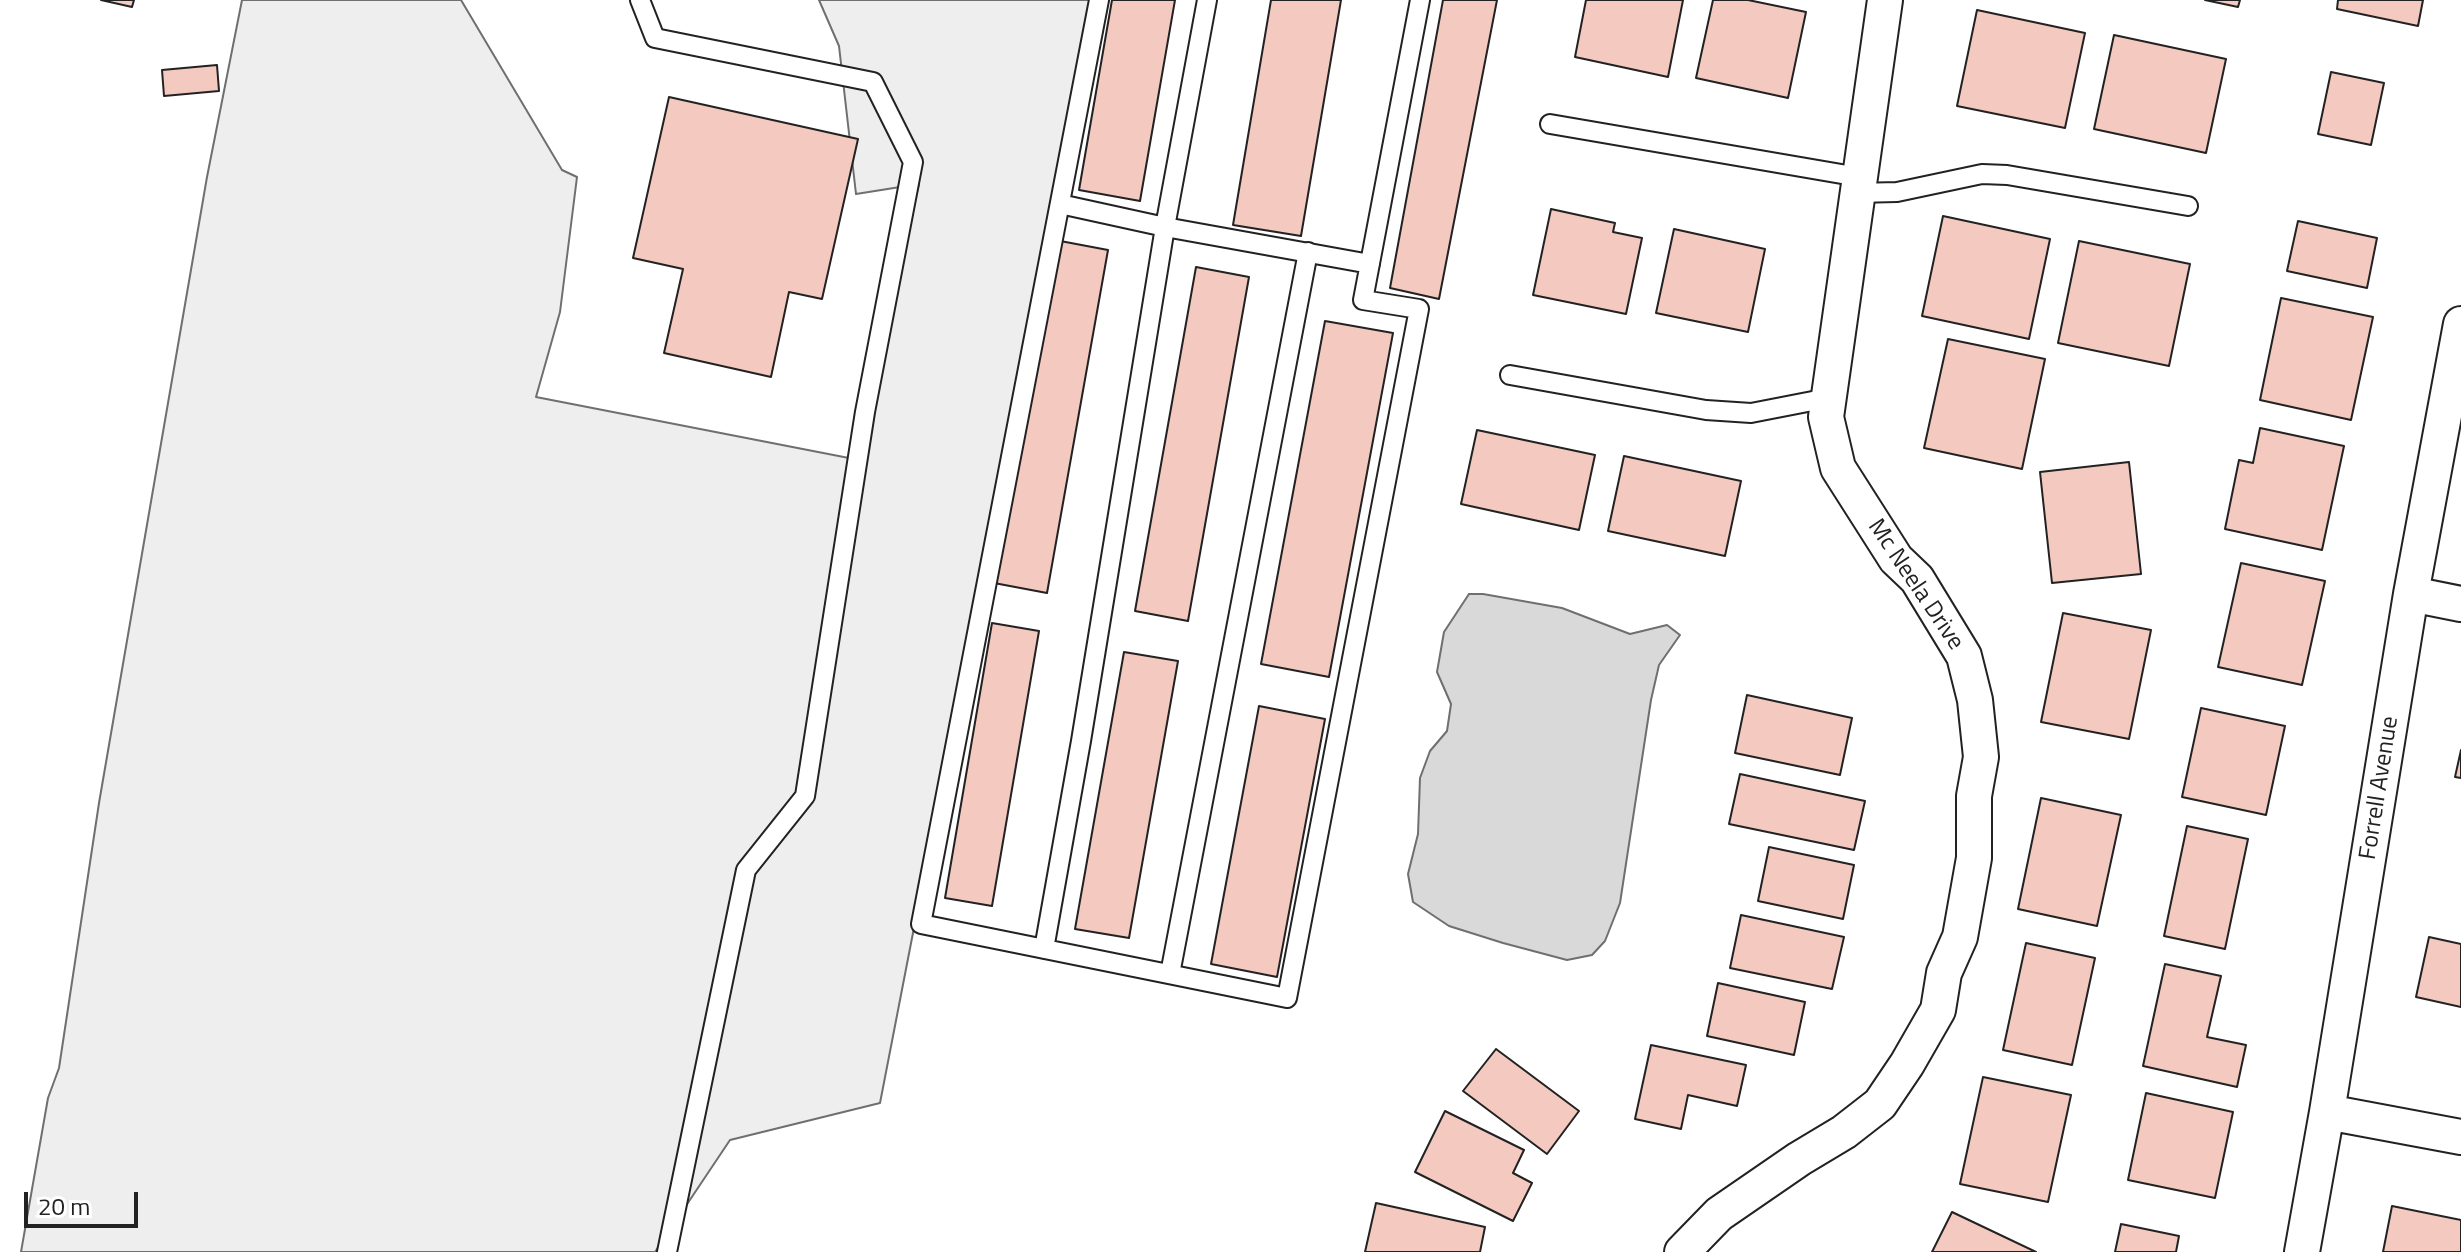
<!DOCTYPE html>
<html>
<head>
<meta charset="utf-8">
<style>
  body { margin:0 }
  #map { position:relative; width:2461px; height:1252px; overflow:hidden; background:#fff; font-family:"Titillium Web",sans-serif }
  canvas { display:block }
  .scale { position:absolute; left:24px; top:1192px; width:114px; height:36px; box-sizing:border-box; border:4px solid #222; border-top:0; padding-left:10px; font-size:24px; line-height:28px; white-space:nowrap; color:#222; -webkit-text-stroke:6px #fff; paint-order:stroke }
</style>
</head>
<body>
<div id="map">
<canvas width="2461" height="1252"></canvas>
<div class="scale">20 m</div>
</div>
<script>
const c = document.querySelector('canvas').getContext('2d');
c.lineJoin = 'round';
function fillPath(path, color) { c.fillStyle = color; c.fill(path, 'evenodd'); }
const shape = rows => new Path2D(rows.map(r => 'M' + r).join(''));
function strokePath(path, color, width, dash) { c.strokeStyle = color; c.lineWidth = width; c.lineCap = dash ? 'butt' : 'round'; c.setLineDash(dash || []); c.stroke(path); }
function drawText(font, color, halo, rows, align = 'center') {
  c.font = font + ' "Titillium Web",sans-serif'; c.lineWidth = 6; c.setLineDash([]); c.textBaseline = 'middle'; c.strokeStyle = halo; c.fillStyle = color; for (const [text, x, y, turn = 0] of rows) {
    c.save(); c.translate(x, y); c.rotate((+turn || 0) * Math.PI / 180); c.textAlign = isNaN(turn) ? turn : align; if (halo) c.strokeText(text, 0, 0); c.fillText(text, 0, 0); c.restore();
  }
}
const green = shape([
  [242,0,461,0,562,170,577,177,560,312,536,397,854,459,919,184,856,194,839,46,819,0,1094,0,880,1103,730,1140,655,1252,21,1252,48,1098,59,1068,99,803,207,177,242,0]
]);
const water = shape([
  [1469,594,1483,594,1562,608,1630,634,1667,625,1680,635,1659,665,1651,700,1620,903,1605,941,1592,955,1567,960,1503,943,1449,926,1413,902,1408,874,1418,834,1420,778,1430,751,1447,731,1451,704,1437,672,1444,632,1469,594]
]);
const building = shape([
  [101,0,134,0,132,7,101,0],
  [1112,0,1175,0,1140,201,1079,190,1112,0],
  [1271,0,1341,0,1301,236,1233,225,1271,0],
  [1443,0,1497,0,1439,299,1390,288,1443,0],
  [1586,0,1683,0,1668,77,1575,57,1586,0],
  [1713,0,1748,0,1806,12,1788,98,1696,78,1713,0],
  [2205,0,2240,0,2238,7,2205,0],
  [2338,0,2423,0,2418,26,2337,9,2338,0],
  [1977,10,2085,33,2065,128,1957,106,1977,10],
  [2114,35,2226,59,2206,153,2094,129,2114,35],
  [217,65,219,91,164,96,162,70,217,65],
  [2331,72,2384,83,2371,145,2318,134,2331,72],
  [669,97,858,139,822,299,789,292,771,377,664,353,683,269,633,258,669,97],
  [1551,209,1615,223,1613,232,1642,238,1626,314,1533,295,1551,209],
  [1943,216,2050,239,2029,339,1922,316,1943,216],
  [2298,221,2377,238,2367,288,2287,271,2298,221],
  [1674,229,1765,249,1748,332,1656,313,1674,229],
  [1055,240,1108,250,1047,593,994,583,1055,240],
  [2079,241,2190,264,2169,366,2058,343,2079,241],
  [1196,267,1249,277,1188,621,1135,611,1196,267],
  [2281,298,2373,317,2351,420,2260,400,2281,298],
  [1325,321,1393,333,1329,677,1261,664,1325,321],
  [1948,339,2045,359,2022,469,1924,448,1948,339],
  [2260,428,2344,446,2322,550,2225,529,2239,460,2253,463,2260,428],
  [1477,430,1595,455,1579,530,1461,504,1477,430],
  [1624,456,1741,481,1725,556,1608,531,1624,456],
  [2129,462,2141,574,2052,583,2040,472,2129,462],
  [2241,563,2325,581,2302,685,2218,667,2241,563],
  [2063,613,2151,630,2129,739,2041,722,2063,613],
  [992,623,1039,631,992,906,945,898,992,623],
  [1124,652,1178,661,1129,938,1075,929,1124,652],
  [1747,695,1852,718,1840,775,1735,753,1747,695],
  [1259,706,1325,719,1277,977,1211,964,1259,706],
  [2201,708,2285,726,2266,815,2182,797,2201,708],
  [2461,750,2461,778,2455,777,2461,750],
  [1740,774,1865,801,1854,850,1729,824,1740,774],
  [2041,798,2121,815,2097,926,2018,909,2041,798],
  [2187,826,2248,839,2225,949,2164,936,2187,826],
  [1769,847,1854,865,1843,919,1758,901,1769,847],
  [1741,915,1844,937,1832,989,1730,968,1741,915],
  [2429,937,2461,944,2461,1007,2416,997,2429,937],
  [2026,943,2095,958,2072,1065,2003,1050,2026,943],
  [2165,964,2221,976,2207,1037,2246,1045,2237,1087,2143,1066,2165,964],
  [1718,983,1805,1002,1794,1055,1707,1036,1718,983],
  [1651,1045,1746,1065,1737,1106,1688,1095,1681,1129,1635,1119,1651,1045],
  [1496,1049,1579,1111,1547,1154,1463,1091,1496,1049],
  [1983,1077,2071,1095,2048,1202,1960,1184,1983,1077],
  [2146,1093,2233,1112,2215,1198,2128,1180,2146,1093],
  [1445,1111,1524,1150,1513,1173,1532,1183,1513,1221,1415,1172,1445,1111],
  [1376,1203,1485,1227,1480,1252,1365,1252,1376,1203],
  [2392,1206,2461,1220,2461,1252,2383,1252,2392,1206],
  [1952,1212,2036,1252,1932,1252,1952,1212],
  [2121,1224,2179,1236,2176,1252,2115,1252,2121,1224]
]);
const service = shape([
  [640,0,655,38,873,82,913,162,865,412,805,796,746,870,667,1252],
  [1099,0,921,924,1287,998,1419,309,1363,300,1420,0],
  [1550,124,1859,177],
  [1856,193,1897,192,1982,174,2007,175,2188,206],
  [1060,204,1165,227,1370,264],
  [1510,375,1706,410,1751,413,1828,398],
  [1044,949,1081,741,1165,227,1207,0],
  [1170,974,1308,252]
]);
const minor = shape([
  [2411,594,2461,604],
  [2327,1112,2461,1137],
  [1682,1252,1719,1214,1799,1159,1844,1132,1880,1104,1907,1064,1938,1010,1944,973,1960,937,1974,858,1974,796,1981,757,1975,700,1964,656,1917,579,1896,559,1838,468,1826,417,1885,0],
  [2302,1252,2327,1112,2411,594,2461,324]
]);
const streetNames = [
  ["Mc Neela Drive",1915,585,56],
  ["Forrell Avenue",2380,788,-81]
];
fillPath(green, '#eee');
strokePath(green, '#6f6f6f', 2);
fillPath(water, '#d9d9d9');
strokePath(water, '#6f6f6f', 2);
fillPath(building, '#f3c9c0');
strokePath(building, '#222', 2);
strokePath(service, '#222', 22);
strokePath(minor, '#222', 38);
strokePath(service, '#fff', 18);
strokePath(minor, '#fff', 34);
drawText('24px', '#222', '#fff', streetNames);
</script>
</body>
</html>
